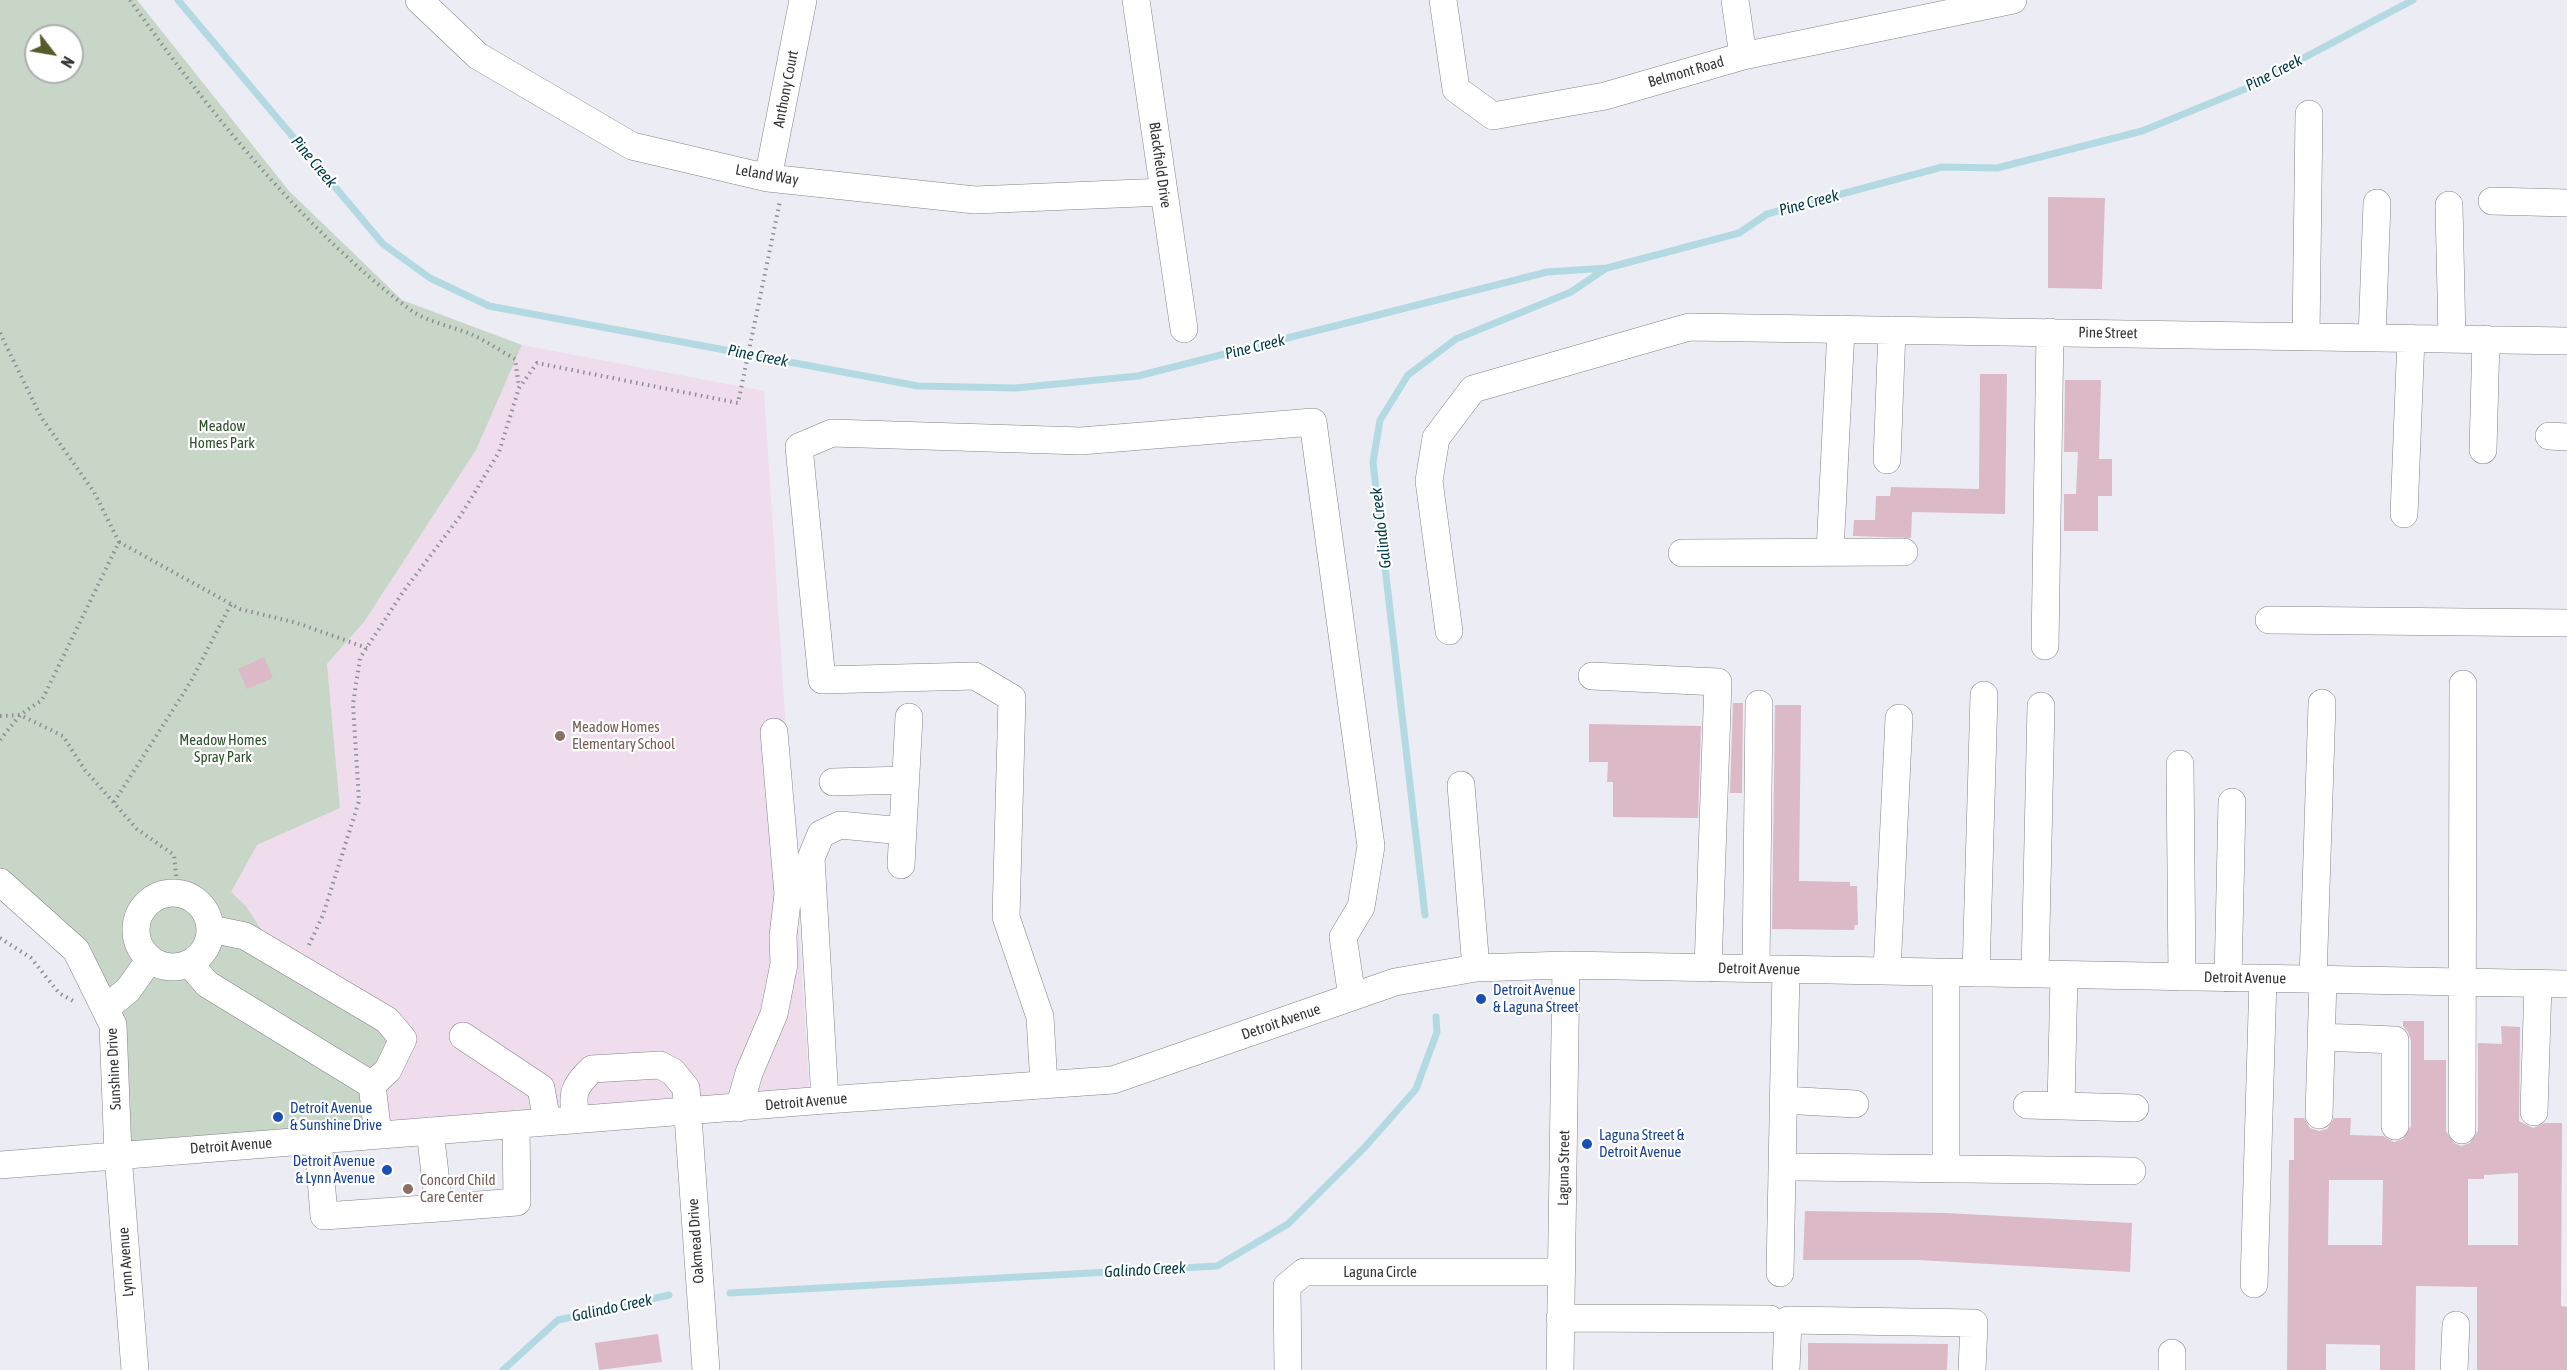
<!DOCTYPE html>
<html>
<head>
<meta charset="utf-8">
<style>
  body { margin:0 }
  #map { position:relative; width:2567px; height:1370px; overflow:hidden; background:#ececf4; font-family:"Asap Condensed",sans-serif }
  canvas { display:block }
  .north { position:absolute; left:24px; top:24px; width:60px; height:60px; box-sizing:border-box; background:#fff; border:2px solid #afafb1; border-radius:50%; rotate:121deg; font-size:16px; font-weight:700; line-height:24px; text-align:center; color:#37373b }
  .north::after { content:''; display:block; margin:auto; width:21px; height:27px; background:#585b29; clip-path:polygon(50% 0,100% 100%,50% 72%,0 100%) }
</style>
</head>
<body>
<div id="map">
<canvas width="2567" height="1370"></canvas>
<div class="north">N</div>
</div>
<script>
const ctx = document.querySelector('canvas').getContext('2d');
ctx.lineJoin = 'round';
function fill(path, color) { ctx.fillStyle = color; ctx.fill(path, 'evenodd'); }
function strokePath(path, color, width, dash) { ctx.strokeStyle = color; ctx.lineWidth = width; ctx.lineCap = dash ? 'butt' : 'round'; ctx.setLineDash(dash || []); ctx.stroke(path); }
function label(font, color, halo, rows, align = 'center') {
  ctx.font = font + ' "Asap Condensed",sans-serif'; ctx.lineWidth = 4.5; ctx.setLineDash([]); ctx.textBaseline = 'middle'; ctx.strokeStyle = halo; ctx.fillStyle = color; for (const [text, x, y, turn = 0] of rows) {
    ctx.save(); ctx.translate(x, y); ctx.rotate((+turn || 0) * Math.PI / 180); ctx.textAlign = isNaN(turn) ? turn : align; if (halo) ctx.strokeText(text, 0, 0); ctx.fillText(text, 0, 0); ctx.restore();
  }
}
fill(new Path2D(`
  M522,345l242,46 46,710 -432,34 -98,-178 -50,-65 27,-47 83,-37 -13,-144 37,-42 112,-172z`), '#efddee');
fill(new Path2D(`
  M0,0h137l152,191 113,109 120,45 -46,105 -112,172 -37,42 13,144 -83,37 -26,47 14,13 35,52 107,63 1,50 -10,65 -260,20 -5,-130 -37,-75 -76,-68zM36,36h36v36h-36z`), '#c7d6c6');
strokePath(new Path2D(`
  M178,0l205,244 47,34 59,28 429,80 98,2 122,-12 409,-104 60,-4 132,-35 28,-19 175,-47 55,1 145,-37 103,-42 168,-89
  M1425,915l-52,-453 7,-42 28,-45 48,-36 115,-47 34,-23
  M730,1293l487,-27 71,-42 77,-77 51,-58 21,-57 -1,-15
  M503,1370l55,-50 111,-25`), '#b3d9e3', 7);
fill(new Path2D(`
  M2048,197l57,1 -3,91 -54,-1z
  M1980,374h27l-2,140 -93,-2 -1,26 -58,-2 1,-16h21l1,-24h14l1,-9 88,2z
  M2065,380h36l-2,79h13v37h-14v35h-34v-37h12l2,-42h-14z
  M264,657l9,21 -26,11 -9,-20z
  M1733,703h10l-1,90h-12z
  M1775,705h26l-2,176 51,1v4h7l1,39h-3l-1,5 -82,-1z
  M1589,724l112,2 -3,92 -85,-1v-35h-6l1,-20h-19z
  M2403,1021h21v39h22v71l8,12 7,3 9,-3 8,-12v-88l24,1 -1,-18 19,1 -1,94 14,7 12,-5h17l-1,183 6,1v63h-90v-83l-61,-1 -1,84h-35v-25l-54,-1v26h-39l2,-210h5v-42h10l6,10 9,3 8,-2 7,-11h17l-1,17 33,1 11,6 9,-3 8,-13v-86l-3,-8 -5,-6zM2518,1173v72h-50v-66h16v-4zM2329,1180h54l-1,65h-54z
  M1805,1211l141,2 186,10 -2,49 -212,-12h-115z
  M658,1334l4,28 -63,8 -4,-27z
  M1808,1343l140,1 -1,26h-139z`), '#dbb9c7');
const minor = new Path2D(`
  M419,0l59,56 154,90 136,32 207,22 189,-8
  M1136,0l48,329
  M1443,0l13,89 37,27 112,-20 138,-40 270,-56
  M1735,0l8,56
  M768,178l35,-178
  M2492,201l75,2
  M2449,205l3,134
  M2306,336l3,-222
  M2372,338l5,-135
  M2549,436l18,1
  M2483,450l3,-111
  M1887,460l5,-130
  M2404,514l7,-176
  M1830,552l11,-223
  M1682,553l222,-1
  M2269,620l298,3
  M1449,631l-20,-150 7,-43 37,-49 216,-62 878,14
  M2045,646l5,-314
  M1592,676l126,6 -10,286
  M2180,764l2,213
  M833,782l73,-2
  M1461,785l15,183
  M901,865l8,-148
  M0,882l76,68 37,75 5,130 17,215
  M136 930a37 37 0 1 1 74 0a37 37 0 1 1-74 0Z
  M211,929l34,7 142,84 16,19 -15,31 -16,15
  M190,964l17,20 165,101
  M1756,969l3,-265
  M1887,971l12,-253
  M1976,973l8,-278
  M2035,974l6,-268
  M2228,978l4,-176
  M2313,980l9,-277
  M105,1009l23,-19 22,-31
  M463,1036l78,52 6,34
  M2321,1037l74,3v86
  M372,1085l6,50
  M1044,1085l-4,-68 -34,-100 6,-219 -37,-22 -153,4 -23,-233 33,-14 249,8 232,-19 58,424 -10,61 -18,30 9,60
  M825,1100l-14,-242 10,-24 19,-9 63,6
  M1783,1100l72,4
  M2027,1105l108,3
  M2061,1106l3,-131
  M739,1108l10,-35 25,-59 10,-50 -1,-28 5,-42 -14,-162
  M2534,1112l4,-128
  M2319,1115l4,-136
  M576,1120c-4,-27 -4,-31 16,-51l68,-4 13,7 13,16 20,282
  M2462,1130l1,-446
  M318,1140l6,76 115,-8 -9,-77
  M0,1165l825,-65 288,-20 282,-98 81,-14 90,-3 1001,19
  M1798,1167l334,4
  M1946,1169v-197
  M439,1208l78,-6 -1,-78
  M1780,1273l6,-304
  M2254,1284l9,-306
  M1560,1318l210,1
  M1288,1370l-1,-84 17,-14h258
  M1560,1370l6,-405
  M1786,1370l2,-50 186,3 -2,47
  M2172,1370v-17
  M2454,1370l2,-45`);
strokePath(minor, '#83838a', 28);
strokePath(new Path2D(`
  M130,0c77,109 174,231 282,311 16,11 41,16 59,23 15,7 30,17 44,25l4,28
  M0,333l41,84 53,75 25,50 -77,158 -22,15 -20,25
  M119,542l121,67 57,14 70,25
  M0,716l20,-1 43,21 22,34 52,59 37,26 4,38
  M114,802l76,-119 41,-79
  M0,938l31,20 28,35 14,8
  M309,945l14,-30 36,-114 -6,-97 7,-46 43,-66 58,-77 38,-63 20,-64 18,-25 201,40 42,-202`), '#8d8d93', 4, [1.5, 4.5]);
strokePath(minor, '#fff', 27);
for (const [x, y, r, color] of [
  [560,736,6,"#8d6e63"],
  [1481,999,6,"#1a4fb4"],
  [278,1117,6,"#1a4fb4"],
  [1587,1144,6,"#1a4fb4"],
  [387,1170,6,"#1a4fb4"],
  [408,1189,6,"#8d6e63"]
]) { const dot = new Path2D(); dot.arc(x, y, r, 0, 2 * Math.PI); ctx.fillStyle = color; ctx.fill(dot); strokePath(dot, '#fff', 2); }
label('15px', '#37373b', '#fff', [
  ["Belmont Road",1686,72,-16],
  ["Anthony Court",786,89,-79],
  ["Blackfield Drive",1160,165,82],
  ["Leland Way",767,175,10],
  ["Pine Street",2108,333,1],
  ["Detroit Avenue",1759,969,1],
  ["Detroit Avenue",2245,978,1],
  ["Detroit Avenue",1281,1022,-19],
  ["Sunshine Drive",114,1069,-93],
  ["Detroit Avenue",806,1102,-5],
  ["Detroit Avenue",231,1146,-4],
  ["Laguna Street",1564,1168,-89],
  ["Oakmead Drive",696,1241,-94],
  ["Lynn Avenue",126,1262,-94],
  ["Laguna Circle",1380,1272]
]);
label('15px', '#2f512c', '#fff', [
  ["Meadow",222,426],
  ["Homes Park",222,443],
  ["Meadow Homes",223,740],
  ["Spray Park",223,757]
]);
label('15px', '#785e54', '#fff', [
  ["Meadow Homes",572,727],
  ["Elementary School",572,744],
  ["Concord Child",420,1180],
  ["Care Center",420,1197]
], 'left');
label('15px', '#164399', '#fff', [
  ["Detroit Avenue",1493,990],
  ["& Laguna Street",1493,1007],
  ["Detroit Avenue",290,1108],
  ["& Sunshine Drive",290,1125],
  ["Laguna Street &",1599,1135],
  ["Detroit Avenue",1599,1152],
  ["Detroit Avenue",375,1161,"right"],
  ["& Lynn Avenue",375,1178,"right"]
], 'left');
label('italic 16px', '#003b48', '#fff', [
  ["Pine Creek",2274,73,-27],
  ["Pine Creek",314,162,50],
  ["Pine Creek",1809,203,-15],
  ["Pine Creek",1255,347,-14],
  ["Pine Creek",758,356,11],
  ["Galindo Creek",1381,528,-97],
  ["Galindo Creek",1145,1270,-3],
  ["Galindo Creek",612,1308,-12]
]);
</script>
</body>
</html>
